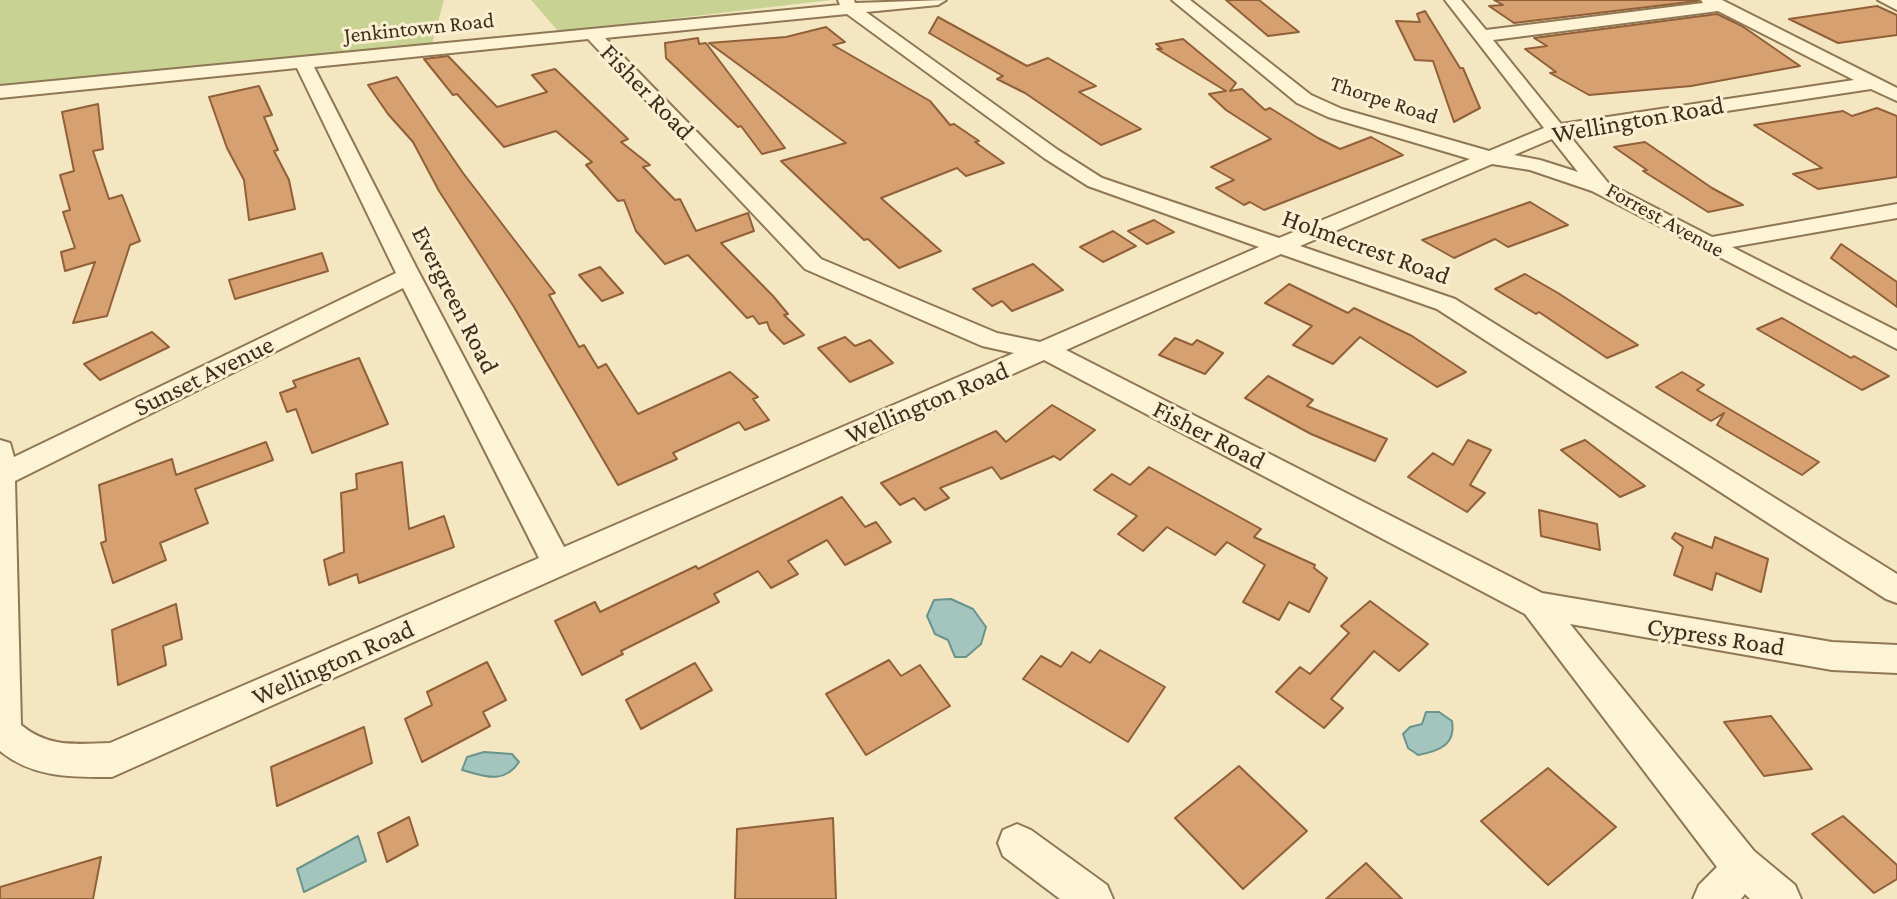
<!DOCTYPE html>
<html>
<head>
<meta charset="utf-8">
<style>
  body { margin:0 }
  canvas { display:block; background:#f3e6c0 }
</style>
</head>
<body>
<canvas width="1897" height="899"></canvas>
<script>
const ctx = document.querySelector('canvas').getContext('2d');
ctx.lineJoin = 'round';
function fill(path, color) { ctx.fillStyle = color; ctx.fill(path, 'evenodd'); }
function strokePath(path, color, width, dash) { ctx.strokeStyle = color; ctx.lineWidth = width; ctx.lineCap = dash ? 'butt' : 'round'; ctx.setLineDash(dash || []); ctx.stroke(path); }
function label(font, color, halo, rows, align = 'center') {
  ctx.font = font + ' "Crimson Pro",serif'; ctx.lineWidth = 6; ctx.setLineDash([]); ctx.textBaseline = 'middle'; ctx.strokeStyle = halo; ctx.fillStyle = color; for (const [text, x, y, turn = 0] of rows) {
    ctx.save(); ctx.translate(x, y); ctx.rotate((+turn || 0) * Math.PI / 180); ctx.textAlign = isNaN(turn) ? turn : align; if (halo) ctx.strokeText(text, 0, 0); ctx.fillText(text, 0, 0); ctx.restore();
  }
}
fill(new Path2D(`
  M0,0h444l-12,44 -432,41z
  M531,0h300l-272,32z`), '#c8d393');
const water = new Path2D(`
  M951,599l22,10 13,18 -5,17 -15,13h-11l-7,-17 -13,-6 -8,-18 7,-16z
  M1426,712h13l13,9c4,24 -13,30 -34,34l-10,-7 -5,-14 7,-7 12,-3z
  M484,752l28,2 7,8c-15,23 -35,14 -57,8l5,-13z
  M358,836l8,25 -62,31 -7,-23z`);
fill(water, '#a4c5bd');
strokePath(water, '#69948c', 2);
const building = new Path2D(`
  M1226,0h33l40,32 -31,4z
  M1494,0h204v1l-184,22 -25,-17 14,-1z
  M1877,6l20,9v20l-59,8 -49,-24z
  M1425,11l35,57h3l17,40 -26,14 -21,-61 -18,-1 -19,-39 24,1 -3,-8z
  M1717,14l25,12 58,40 -109,20 -102,9 -39,-22 6,-1 -31,-23 22,-3 -13,-8z
  M938,17l89,49 21,-8 48,28 -17,6 62,37 -40,16 -76,-52 -28,-14 6,-3 -74,-43z
  M826,27l19,15 -12,3 97,56 20,24 4,-1 25,17 -4,1 29,21 -38,13 -9,-8 -76,30 60,53 -42,17 -31,-29 -4,1 -83,-79 65,-18 -137,-100 77,-6z
  M698,38l1,6 7,-1 79,105 -23,6 -21,-28 -3,1 -72,-69 -1,-15z
  M1183,39l53,44 -6,8 12,-2 23,21 5,-2 48,30 22,11 31,-12 32,18 -139,55 -14,-8 -6,3 -28,-17 18,-8 -23,-13 60,-28 -45,-29 -17,-16 17,-3 -69,-42h5l-6,-5z
  M448,56l49,51 50,-15 -15,-17 23,-6 73,70 -7,3 29,23 -7,2 32,33 5,-1 16,32 52,-18 6,18 -33,12 52,53 15,18 -4,1 20,20 -20,9 -14,-14 -3,-8 -8,2 -6,-8 -6,2 -59,-63 -23,9 -29,-33 -12,-31 -6,1 -32,-36 6,-3 -36,-31 -52,16 -47,-53 -4,1 -29,-36z
  M397,77l66,96 92,120 -6,2 30,52 5,-2 14,23 8,-4 32,50 92,-42 28,25 -5,2 16,21 -24,10 -6,-8 -66,31 4,6 -59,26 -104,-178 -75,-116 -26,-49 -25,-28 -20,-29z
  M259,86l13,29 -8,2 14,33 -4,1 15,29 6,29 -46,11 -5,-40 -17,-32 -18,-51z
  M98,104l5,45 -10,2 16,48 13,-4 18,46 -10,4 -23,71 -34,7 22,-61 -30,9 -4,-19 14,-4 -12,-36 7,-2 -10,-35 14,-4 -12,-59z
  M1877,108l20,8v61l-79,12 -25,-15 29,-6 -68,-43 89,-14 9,5z
  M1645,142l67,46 31,17 -35,7 -65,-41 4,-1 -33,-23z
  M1530,202l38,23 -60,22 -13,-8 -41,19 -32,-18z
  M1154,220l20,12 -27,12 -19,-13z
  M1113,231l23,15 -33,16 -23,-15z
  M1841,244l56,38v25l-66,-49z
  M322,253l6,18 -93,28 -6,-19z
  M1033,264l30,26 -51,21 -10,-10 -10,5 -19,-17z
  M600,267l23,26 -21,8 -23,-26z
  M1525,274l33,19 80,52 -31,13 -68,-46 -3,2 -41,-25z
  M1289,284l59,29 6,-5 58,28 54,36 -29,15 -77,-50 -27,27 -40,-19 19,-19 -47,-23z
  M1782,318l69,40 3,-2 35,20 -27,14 -105,-61z
  M152,332l17,15 -69,33 -16,-16z
  M845,337l10,9 15,-6 23,23 -43,19 -32,-34z
  M1175,338l17,7 5,-5 26,13 -18,21 -46,-19z
  M359,358l29,66 -76,29 -16,-44 -9,3 -7,-19 16,-6 -3,-6z
  M1682,372l22,13 -7,5 122,72 -17,13 -85,-50 7,-12 -13,8 -55,-34z
  M1268,376l45,24 -6,6 80,33 -12,22 -64,-27 -66,-36z
  M1052,405l43,25 -35,30 -6,-4 -53,23 -9,-12 -52,21 9,10 -24,12 -11,-12 -14,7 -19,-22 115,-52 10,11z
  M1468,440l23,10 -21,35 15,8 -18,19 -59,-35 25,-24 20,12z
  M1585,440l60,46 -25,11 -59,-47z
  M266,442l7,18 -78,29 13,34 -48,20 6,17 -53,23 -12,-40 5,-2 -7,-56 73,-26 4,16z
  M402,462l7,67 35,-13 10,31 -95,36 -2,-9 -28,11 -5,-25 20,-8 -3,-59 16,-4 -1,-15z
  M1149,467l112,62 -7,8 61,28 -1,3 13,10 -18,34 -20,-10 -10,18 -36,-18 22,-37 -38,-23 -12,13 -48,-28 -24,24 -25,-17 19,-18 -43,-26 18,-16 18,11z
  M842,497l23,30 11,-5 15,20 -46,23 -18,-25 -39,21 10,13 -27,14 -13,-17 -44,23 5,8 -98,49 2,3 -41,21 -27,-54 40,-19 5,10 96,-46 2,3z
  M1539,510l58,14 3,26 -59,-14z
  M1675,533l37,15 3,-11 53,22 -7,33 -45,-19 -4,17 -38,-15 9,-28 -11,-9z
  M1370,601l58,43 -29,27 -25,-20 -43,48 12,9 -19,20 -48,-36 24,-25 10,7 39,-41 -8,-7z
  M176,604l6,35 -19,7 3,19 -48,20 -6,-55z
  M1100,650l65,37 -37,55 -105,-63 18,-23 20,11 11,-15 18,11z
  M889,660l12,16 19,-11 30,41 -84,49 -40,-61z
  M487,662l19,38 -23,12 7,14 -68,36 -17,-43 27,-14 -5,-13z
  M695,663l17,27 -71,39 -15,-29z
  M1771,716l41,53 -48,7 -40,-54z
  M364,727l8,36 -95,43 -6,-39z
  M1239,766l68,65 -64,58 -68,-71z
  M1548,768l68,59 -68,58 -67,-64z
  M1843,816l54,49v14l-23,14 -62,-59z
  M409,817l9,28 -31,17 -9,-29z
  M833,818l3,81h-101l2,-70z
  M101,857l-8,42h-93v-12z
  M1366,863l36,36h-76z`);
fill(building, '#d6a071');
strokePath(building, '#916038', 2);
const minor = new Path2D(`
  M838,0h16l1,3 91,-3 -8,5 -72,7 192,138 44,28 177,60 191,-79 -142,-42 -31,-14 -125,-103h18l121,95 31,14 147,42 55,-23 -99,-128h16l25,30 217,-27 -2,-3h21l175,88v13l-26,-12 -302,46 40,49 103,53 185,-33v14l-165,29 165,84v18l-305,-158 -62,-21 -38,-6 -192,82 155,53 442,275v29l-11,-4 -449,-290 -156,-55 -215,96 476,243 290,49 65,3v28l-65,-3 -262,-46 184,227 41,34 6,14h-51l-5,-5 -4,5h-48l6,-14 18,-18 -192,-253 -481,-254 -932,417c-41,0 -79,1 -112,-26v-311l10,3 4,14 382,-184 -99,-205 -297,30v-12l840,-81zM1718,11l136,69 -293,44 -68,-84zM847,14l197,144 44,28 171,61 -219,95 -43,-9 -176,-74 -216,-221zM588,39l217,230 177,77 32,7 -450,194 -148,-280 -102,-200zM1552,139l26,33 -38,-12 -26,-5zM403,288l136,270 -429,185c-36,1 -60,5 -89,-18l-6,-244z
  M1878,0h19v10z
  M1017,824l14,6 76,55 6,14h-53l-57,-43 -5,-13 5,-13z`);
strokePath(minor, '#8f7755', 4);
fill(minor, '#fdf3d5');
label('22px', '#3d2d1c', '#faf0d1', [
  ["Jenkintown Road",419,28,-6],
  ["Thorpe Road",1384,100,18],
  ["Forrest Avenue",1665,220,29]
]);
label('26px', '#3d2d1c', '#faf0d1', [
  ["Fisher Road",647,92,46],
  ["Wellington Road",1638,120,-10],
  ["Holmecrest Road",1366,247,20],
  ["Evergreen Road",455,300,63],
  ["Sunset Avenue",204,376,-26],
  ["Wellington Road",927,403,-23],
  ["Fisher Road",1209,435,27],
  ["Cypress Road",1716,637,9],
  ["Wellington Road",333,663,-24]
]);
</script>
</body>
</html>
